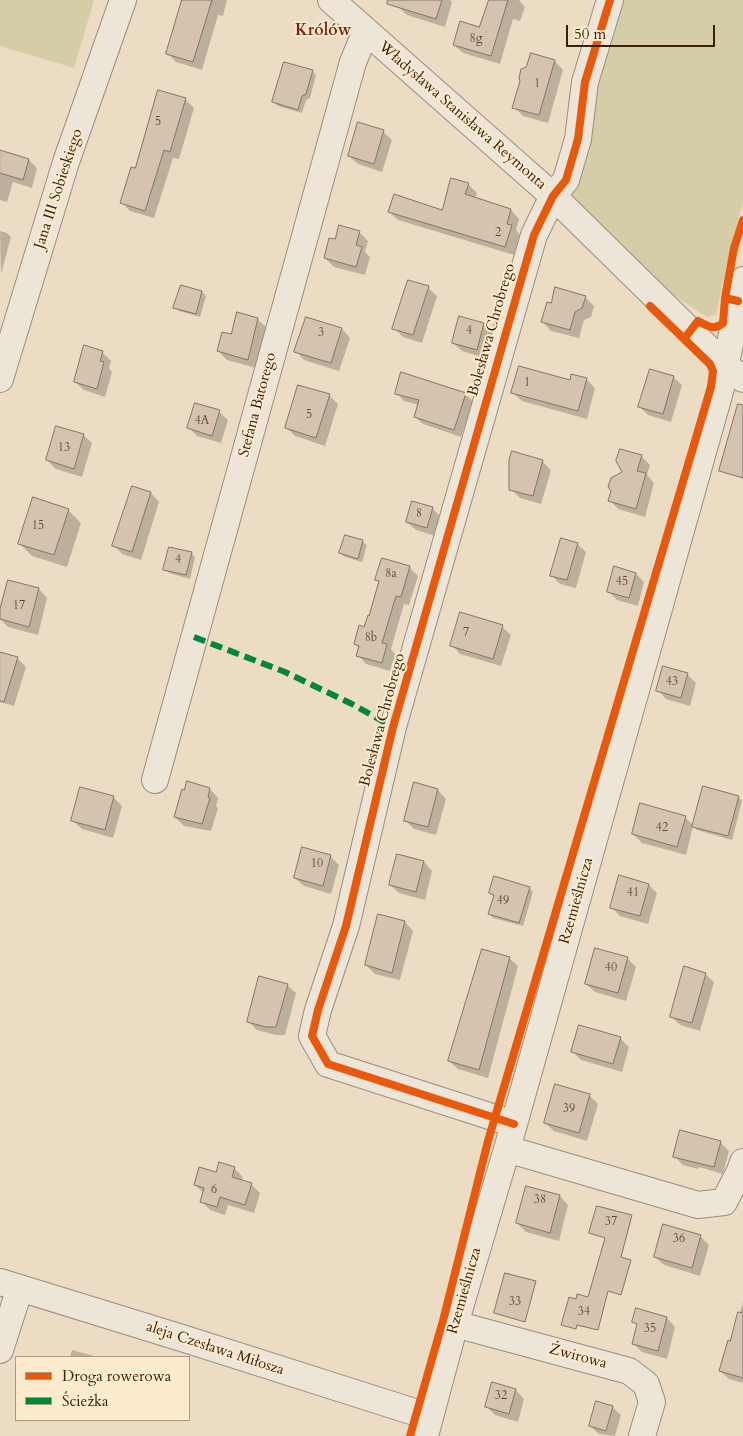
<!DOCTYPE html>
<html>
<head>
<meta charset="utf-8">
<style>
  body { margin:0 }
  #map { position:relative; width:743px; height:1436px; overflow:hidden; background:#ecdcc4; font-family:Cardo,serif }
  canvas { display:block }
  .legend { position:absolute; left:15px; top:1356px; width:175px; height:65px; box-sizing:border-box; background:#feeacd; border:1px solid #af997f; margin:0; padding:6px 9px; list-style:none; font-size:15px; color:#38200a }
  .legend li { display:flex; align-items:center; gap:10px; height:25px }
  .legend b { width:25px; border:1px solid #af997f }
  .scale { position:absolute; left:566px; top:25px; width:149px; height:22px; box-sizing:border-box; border:2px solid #38200a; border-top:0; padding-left:6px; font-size:15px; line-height:18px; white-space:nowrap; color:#38200a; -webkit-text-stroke:4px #feeacd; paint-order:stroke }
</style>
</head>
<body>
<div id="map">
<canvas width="743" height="1436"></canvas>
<ul class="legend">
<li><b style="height:6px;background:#e8590c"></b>Droga rowerowa</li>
<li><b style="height:6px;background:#00873e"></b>Ścieżka</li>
</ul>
<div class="scale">50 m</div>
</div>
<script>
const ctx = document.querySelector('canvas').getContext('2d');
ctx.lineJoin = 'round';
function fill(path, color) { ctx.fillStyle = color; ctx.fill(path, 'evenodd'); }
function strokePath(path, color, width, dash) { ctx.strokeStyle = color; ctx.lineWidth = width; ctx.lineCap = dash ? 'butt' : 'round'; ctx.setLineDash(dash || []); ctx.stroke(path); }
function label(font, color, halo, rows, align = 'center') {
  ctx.font = font + ' Cardo,serif'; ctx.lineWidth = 4; ctx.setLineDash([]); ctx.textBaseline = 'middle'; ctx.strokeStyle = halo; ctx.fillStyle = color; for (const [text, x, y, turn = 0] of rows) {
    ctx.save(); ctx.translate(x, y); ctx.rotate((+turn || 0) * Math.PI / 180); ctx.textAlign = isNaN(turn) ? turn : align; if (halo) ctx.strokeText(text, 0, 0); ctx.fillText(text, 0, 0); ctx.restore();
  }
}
fill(new Path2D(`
  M0,0h94l-20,68 -74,-22z
  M617,0h126v202l-11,39 -16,74 -9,2 -31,-20 -64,-57 -40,-39v-14l25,-118z`), '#d4cda5');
fill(new Path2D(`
  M186,0h41l-4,16 -5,-1 -16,55 -26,-8 -9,-9z
  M400,0h50l2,2 -7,25 -38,-12 -9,-8z
  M490,0h29l6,7 -5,14 -7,-2 -13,45 -37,-11 -9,-8 26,-16z
  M555,61l8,9 -15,53 -25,-7 -9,-9 13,-39z
  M312,71l4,4 -6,23 -4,2 -4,13 -24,-7 -4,-4z
  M185,99l9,9 -15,51 -6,-1 -19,60 -24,-7 -8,-8 14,-34z
  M383,132l9,8 -10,32 -24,-8 -9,-8z
  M0,151l29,9 8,8 -5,20 -19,-6 -6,20 -7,-2z
  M468,184l9,9 -2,6 36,11 8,9 -3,11 4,5 -6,20 -116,-35 -9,-8h54z
  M0,231l7,2 4,4 -10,37z
  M359,232l9,9 -3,11 5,5 -5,18 -31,-8 -9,-9 11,-17z
  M182,286l20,6 4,4 -6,21 -21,-6 -4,-4z
  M428,288l9,8 -15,47 -19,-6 -9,-9z
  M585,297l9,9 -3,11 -7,3 -5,18 -28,-7 -8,-9 9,-17z
  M257,319l9,8 -10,41 -29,-8 -9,-9 13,-15z
  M484,324l8,9 -7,25 -23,-7 -9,-8z
  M342,329l8,9 -11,33 -35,-11 -8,-9z
  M102,352l9,9 -2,7 3,4 -7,25 -21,-7 -9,-8z
  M673,377l9,8 -11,37 -23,-7 -8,-8z
  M586,379l9,9 -8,31 -65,-18 -9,-8z
  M299,386l31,10 8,8 -13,42 -30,-10 -9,-9z
  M396,393l69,1 8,7 -12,36 -38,-13 -8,-7 4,-12 -15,-4z
  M219,412l9,8 -7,23 -24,-7 -8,-8z
  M83,435l9,8 -10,34 -26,-8 -9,-9z
  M641,456l9,9 -3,10 7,8 -9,34 -27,-8 -8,-9 2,-10 12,-17z
  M542,461l9,9 -10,34 -21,-6 -9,-9z
  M151,493l8,9 -18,58 -19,-6 -8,-9z
  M432,508l9,9 -6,19 -19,-6 -9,-8z
  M68,510l13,13 -14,44 -35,-11 -13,-13z
  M362,541l5,4 -5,17 -17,-5 -4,-4z
  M577,544l9,8 -10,36 -16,-4 -9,-9z
  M191,553l4,4 -5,22 -21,-6 -4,-4z
  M409,567l9,9 -9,29 -5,-1 -13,45 4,5 -5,17 -24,-7 -8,-9 1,-7 -4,-4 15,-27 10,-34 -3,-3z
  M615,568l21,6 8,8 -6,24 -21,-6 -9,-9z
  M39,589l8,9 -9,37 -30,-8 -8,-8v-5z
  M502,627l9,8 -10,31 -41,-12 -8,-9z
  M0,653l17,5 9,9 -12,39 -14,-4z
  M687,674l9,9 -6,23 -24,-7 -8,-9z
  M210,789l8,9 -2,8 2,2 -7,23 -27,-5 -9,-9z
  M438,790l8,9 -10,36 -22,-6 -9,-9z
  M113,797l9,9 -9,32 -31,-9 -9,-8z
  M738,797l4,4 -10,39 -35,-10 -4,-4 -7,29 -44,-12 -9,-9 52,-17 9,9z
  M330,856l9,9 -8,29 -27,-8 -9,-8z
  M424,862l8,9 -7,29 -26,-7 -9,-8z
  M649,885l8,8 -9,31 -28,-8 -9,-9z
  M529,888l4,4 -10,34 -30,-8 -4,-4 6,-16 -5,-5z
  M405,922l8,9 -13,49 -25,-6 -9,-9z
  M509,958l9,8 -30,112 -30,-9 -9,-8z
  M627,958l9,9 -10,34 -31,-9 -9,-8z
  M705,974l9,8 -14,49 -20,-6 -9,-9z
  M287,985l9,8 -11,42h-9l-19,-5 -9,-9z
  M620,1038l9,9 -7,25 -41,-12 -9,-9z
  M589,1095l9,9 -11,37 -33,-10 -9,-8z
  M720,1142l9,9 -6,23 -24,-7 -1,2 -15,-4 -9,-9z
  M234,1168l9,9 -2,4 10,3 9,9 -6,20 -26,-8 -3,10 -15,-5 -8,-8 2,-9 -9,-8z
  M527,1187l33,9 8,9 -9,36 -33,-9 -9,-9z
  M700,1236l9,9 -9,31 -36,-11 -9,-8z
  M743,1302v81l-14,-4 -9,-8 11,-28z
  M667,1318l8,9 -8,32 -25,-7 -9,-9 5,-17 -5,-4z
  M72,1350l26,7h-28z
  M516,1390l8,9 -6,23 -23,-7 -9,-9z
  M612,1407l9,8 -6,21 -16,-2 -9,-8z`), '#0003');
const building = new Path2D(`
  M182,0h30l-19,62 -27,-8z
  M388,0h54l-6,19 -49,-15z
  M489,0h19l-17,56 -38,-11 7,-24 19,6z
  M531,53l24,7 -16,55 -27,-7 8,-27 -1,-3 2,-9 5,-2z
  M284,62l29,8 -7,24 -4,2 -4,14 -26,-8z
  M158,90l28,8 -16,54 -6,-2 -19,61 -25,-8 11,-36 4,1z
  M358,122l26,8 -10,34 -26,-8z
  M0,150l29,9 -6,21 -23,-7z
  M451,178l18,5 -4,11 46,15 -4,15 5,1 -7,22 -117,-35 6,-18 48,16z
  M339,225l21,6 -4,14 6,2 -6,20 -32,-9 5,-20 6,1z
  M408,280l21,6 -16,49 -21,-6z
  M181,285l21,6 -6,23 -23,-6z
  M555,287l31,9 -4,12 -7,4 -5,18 -29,-8 6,-20 4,1z
  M237,312l21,6 -10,42 -31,-9 5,-19 9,2z
  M459,316l25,7 -7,27 -25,-7z
  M306,317l36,11 -11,35 -37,-11z
  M84,345l19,6 -3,10 4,1 -7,27 -23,-7z
  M519,366l51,14 1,-6 16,4 -9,33 -67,-18z
  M650,369l24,7 -11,38 -25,-7z
  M401,372l65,21 -12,37 -40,-13 5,-17 -24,-6z
  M298,385l32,9 -14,44 -31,-10z
  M195,403l25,7 -8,26 -25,-8z
  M738,404l5,1v73l-24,-7z
  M56,426l28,8 -10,35 -28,-9z
  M620,449l22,6 -5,16 9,2 -10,36 -28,-8 3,-10 -3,-4 3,-9 11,-6 -6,-11z
  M512,451l31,9 -10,36 -24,-6v-30z
  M132,486l19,6 -19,60 -20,-6z
  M33,497l36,12 -15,46 -36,-11z
  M412,501l21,6 -6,21 -21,-6z
  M345,535l18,5 -5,19 -19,-6z
  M561,538l17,5 -11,37 -17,-4z
  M169,547l23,5 -6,23 -23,-5z
  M382,558l28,8 -9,31 -5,-1 -14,47 5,1 -5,19 -26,-7 3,-10 -5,-2 5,-19 5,2 4,-12 1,1 10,-35 -4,-1z
  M614,566l22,7 -7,25 -22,-6z
  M8,580l31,8 -10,39 -29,-8v-10z
  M460,612l43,13 -10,34 -43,-13z
  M0,652l18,5 -14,45 -4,-1z
  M663,666l25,7 -7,25 -25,-7z
  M187,781l23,7 -2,9 2,1 -8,26 -28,-7 8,-28 2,1z
  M414,782l24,7 -10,38 -24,-6z
  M703,786l36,10 -11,40 -36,-9z
  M80,787l34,9 -9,34 -34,-9z
  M640,803l46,13 -9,31 -45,-13z
  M302,847l29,8 -8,31 -29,-8z
  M397,854l27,7 -8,31 -27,-7z
  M619,875l30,9 -9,32 -30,-8z
  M494,876l36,11 -11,36 -31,-9 6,-19 -5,-2z
  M378,914l27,7 -13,52 -27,-8z
  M595,948l33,9 -10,36 -33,-9z
  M482,949l28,8 -31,113 -31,-9z
  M684,966l22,7 -14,50 -22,-6z
  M259,976l29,8 -12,43h-10l-19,-5z
  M579,1025l42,12 -8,27 -42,-12z
  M555,1084l35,10 -11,39 -35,-10z
  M680,1130l41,11 -7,26 -41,-10z
  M219,1162l16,5 -3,10 20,6 -7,22 -25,-8 -3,10 -17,-5 4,-14 -10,-3 5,-18 17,5z
  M526,1186l34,9 -10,38 -34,-10z
  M597,1206l35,9 -11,42 10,3 -10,35 -13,-4 -10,39 -21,-5 -1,4 -15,-4 8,-28 7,2 1,-5 11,3 17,-59 -16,-5z
  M663,1224l38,11 -9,33 -38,-11z
  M505,1273l31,8 -11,41 -31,-9z
  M636,1308l31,9 -9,34 -26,-7 5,-20 -5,-2z
  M738,1312l5,1v65l-24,-7 9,-31 2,1z
  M492,1382l24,7 -7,25 -24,-7z
  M596,1401l17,5 -7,25 -17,-5z`);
fill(building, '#d5c2af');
strokePath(building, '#817566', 1);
const minor = new Path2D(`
  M331,0l222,196 172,169 18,14
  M0,379l66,-217 57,-162
  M155,780l198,-718 13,-31
  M514,1124l-186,-60 -16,-28 6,-26 28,-84 47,-199 141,-492 19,-39 13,-16 12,-41 7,-57 25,-82
  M507,1149l191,56 26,-3 16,-31 3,-9
  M0,1282l185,57 245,78
  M455,1324l174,47 17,13 6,18 -10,34
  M0,1350l20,-62
  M425,1436l30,-112 52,-175 214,-761 22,-108`);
strokePath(minor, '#9b8e7f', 28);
strokePath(minor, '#eee5d9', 26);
strokePath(new Path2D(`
  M194,637l91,35 67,32 41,23`), '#00873e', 6, [12, 6]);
strokePath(new Path2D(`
  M738,301l-13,-3 9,-50 9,-28
  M684,339l14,-18c9,5 16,10 25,2l2,-25
  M514,1124l-186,-60 -16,-28 6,-26 28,-84 47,-199 141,-492 19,-39 13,-16 12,-41 7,-57 25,-82
  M410,1436l34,-119 44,-176 223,-754 2,-16 -3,-7 -60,-58`), '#e8590c', 8);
label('12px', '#5f4833', null, [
  ["8g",476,39],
  ["1",537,84],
  ["5",158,122],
  ["2",498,233],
  ["4",469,331],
  ["3",321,333],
  ["1",527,383],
  ["5",309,415],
  ["4A",202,421],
  ["13",64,448],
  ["8",419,514],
  ["15",38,526],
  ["4",178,560],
  ["8a",391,574],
  ["45",622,582],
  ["17",19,606],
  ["7",466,633],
  ["8b",371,638],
  ["43",672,682],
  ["42",662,828],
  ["10",317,864],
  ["41",633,893],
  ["49",503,901],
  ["40",611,968],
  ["39",569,1109],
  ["6",214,1190],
  ["38",540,1200],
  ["37",611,1222],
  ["36",679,1239],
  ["33",515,1302],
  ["34",584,1312],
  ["35",650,1329],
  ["32",501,1396]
]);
label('15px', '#38200a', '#feeacd', [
  ["Władysława Stanisława Reymonta",462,116,41],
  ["Jana III Sobieskiego",59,189,-72],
  ["Bolesława Chrobrego",492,330,-74],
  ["Stefana Batorego",258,405,-75],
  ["Bolesława Chrobrego",383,720,-75],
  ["Rzemieślnicza",577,901,-74],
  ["Rzemieślnicza",465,1291,-74],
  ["aleja Czesława Miłosza",215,1349,18],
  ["Żwirowa",578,1357,15]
]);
label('bold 16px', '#7a1f14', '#feeacd', [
  ["Królów",323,31]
]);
</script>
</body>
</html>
